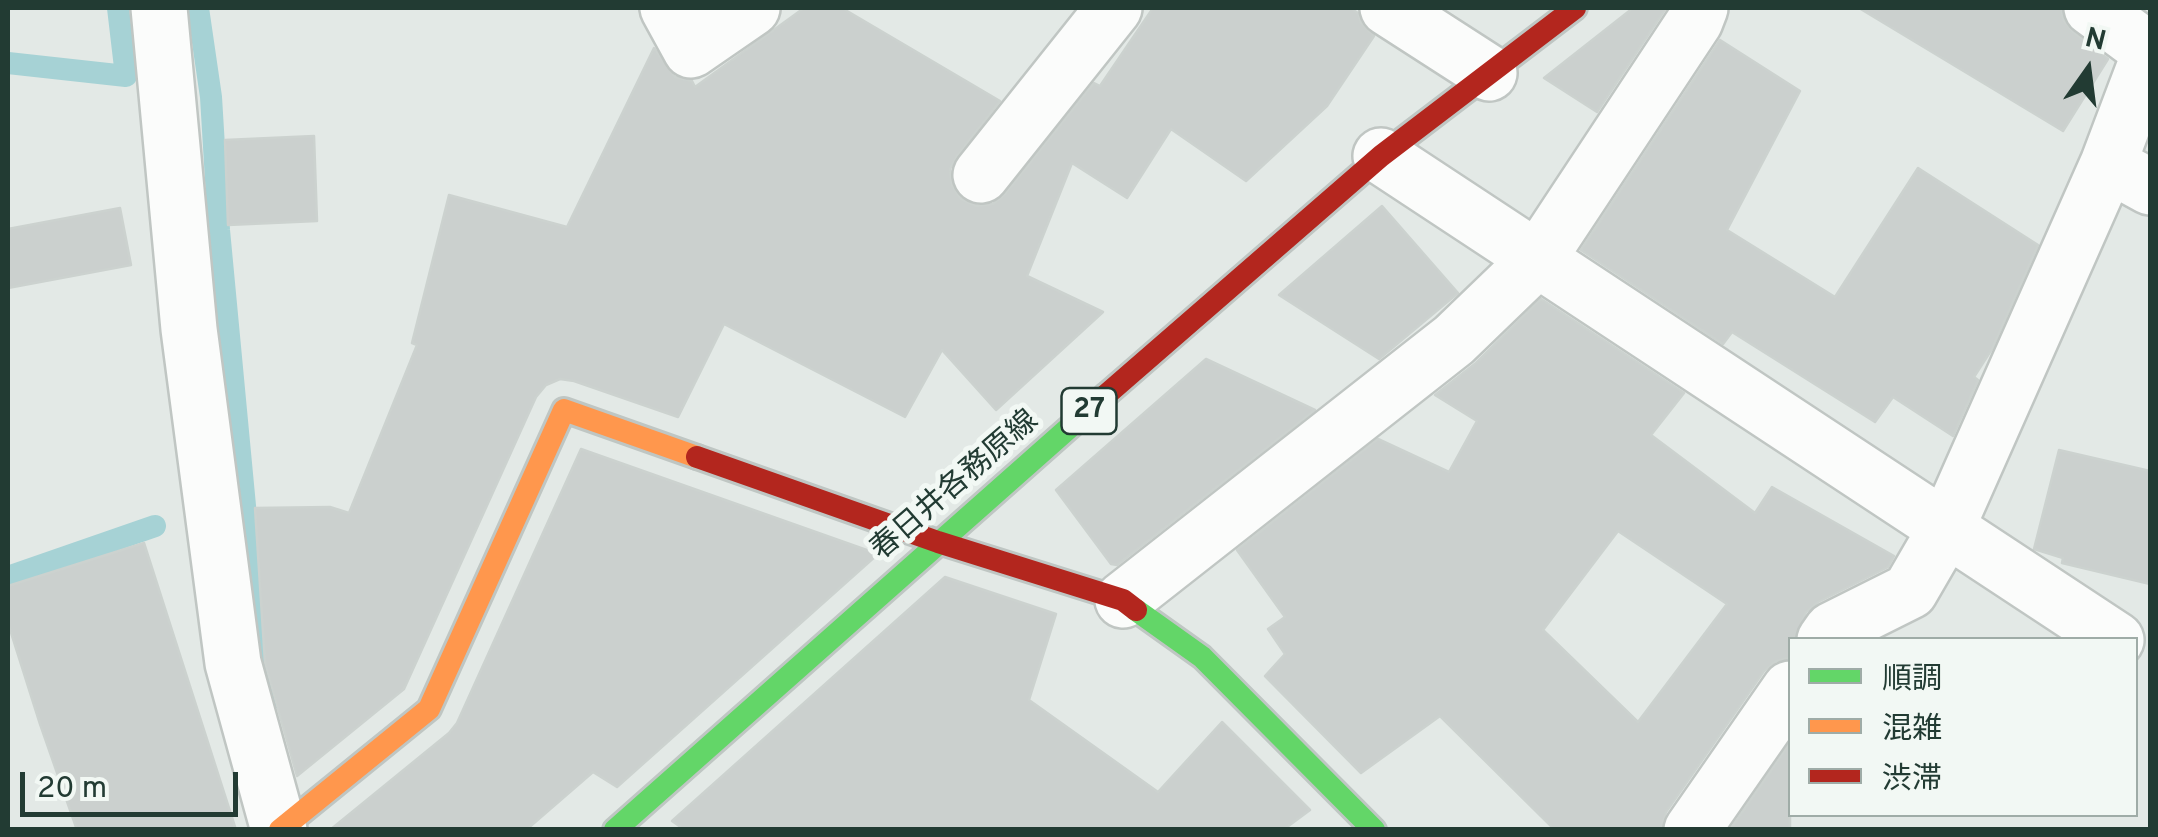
<!DOCTYPE html>
<html>
<head>
<meta charset="utf-8">
<style>
  body { margin:0 }
  #map { position:relative; width:2158px; height:837px; overflow:hidden; background:#e3e9e6; font-family:Overpass,"Noto Sans JP",sans-serif }
  canvas { display:block }
  .frame { position:absolute; inset:0; border:10px solid #223b33; pointer-events:none }
  .legend { position:absolute; left:1788px; top:637px; width:350px; height:180px; box-sizing:border-box; background:#f2f8f4; border:2px solid #9faca7; margin:0; padding:12px 18px; list-style:none; font-size:30px; color:#223b33 }
  .legend li { display:flex; align-items:center; gap:20px; height:50px }
  .legend b { width:50px; border:2px solid #9faca7 }
  .north { position:absolute; left:2038px; top:20px; width:100px; height:100px; -webkit-text-stroke:8px #f2f8f4; paint-order:stroke; rotate:14deg; font-size:28px; font-weight:700; line-height:40px; text-align:center; color:#223b33 }
  .north::after { content:''; display:block; margin:auto; width:35px; height:45px; background:#223b33; clip-path:polygon(50% 0,100% 100%,50% 72%,0 100%) }
  .scale { position:absolute; left:20px; top:772px; width:218px; height:45px; box-sizing:border-box; border:5px solid #223b33; border-top:0; padding-left:12px; font-size:30px; line-height:35px; white-space:nowrap; color:#223b33; -webkit-text-stroke:8px #f2f8f4; paint-order:stroke }
</style>
</head>
<body>
<div id="map">
<canvas width="2158" height="837"></canvas>
<div class="frame"></div>
<ul class="legend">
<li><b style="height:12px;background:#63d668"></b>順調</li>
<li><b style="height:12px;background:#ff974d"></b>混雑</li>
<li><b style="height:12px;background:#b3261e"></b>渋滞</li>
</ul>
<div class="north">N</div>
<div class="scale">20 m</div>
</div>
<script>
const ctx = document.querySelector('canvas').getContext('2d');
ctx.lineJoin = 'round';
function strokePath(path, color, width, dash) { ctx.strokeStyle = color; ctx.lineWidth = width; ctx.lineCap = dash ? 'butt' : 'round'; ctx.setLineDash(dash || []); ctx.stroke(path); }
function fill(path, color) { ctx.fillStyle = color; ctx.fill(path, 'evenodd'); }
function label(font, color, halo, rows, align = 'center') {
  ctx.font = font + ' Overpass,"Noto Sans JP",sans-serif'; ctx.lineWidth = 10; ctx.setLineDash([]); ctx.textBaseline = 'middle'; ctx.strokeStyle = halo; ctx.fillStyle = color; for (const [text, x, y, turn = 0] of rows) {
    ctx.save(); ctx.translate(x, y); ctx.rotate((+turn || 0) * Math.PI / 180); ctx.textAlign = isNaN(turn) ? turn : align; if (halo) ctx.strokeText(text, 0, 0); ctx.fillText(text, 0, 0); ctx.restore();
  }
}
strokePath(new Path2D(`
  M198,8l13,89 8,133 38,403 12,67
  M8,63l118,13 -8,-68
  M8,577l147,-51`), '#a6d2d5', 22);
const building = new Path2D(`
  M804,8h38l158,93 -43,55 -7,13 2,16 9,14 16,7 16,-2 12,-10 89,-111 6,3 53,-78h197l8,5 3,10 13,13 -47,70 -81,75 -75,-52 -44,69 -55,-35 -45,113 76,36 -107,98 -54,-60 -37,67 -181,-93 -46,93 -104,-36 -14,-2 -14,6 -10,12 -132,292 -107,87 -32,-113 -10,-155 75,-1 19,6 68,-168 -5,-2 37,-148 118,32 87,-179 21,29 17,4 3,6z
  M1633,8h33l-69,104 -53,-34z
  M1859,8h202l3,13 9,11 35,27 -45,72z
  M1720,40l80,51 -73,139 108,67 83,-129 120,77 -46,104 -18,28 4,3 -25,56 -60,-39 -18,25 -143,-90 -9,12 -142,-94z
  M314,136l3,85 -89,4 -3,-85z
  M1382,206l76,87 -79,66 -100,-64z
  M120,208l11,57 -123,23v-59z
  M1541,299l143,94 -33,42 104,78 17,-26 122,69 -6,11 -70,35 -12,10 -12,28h-4v18l-14,3 -12,10 -98,141 -5,18 -107,-1 -114,-113 -79,57 -96,-97 20,-22 -17,-25 17,-12 -48,-67 141,-111 71,33 28,-51 -42,-26 41,-32zM1618,531l109,73 -89,118 -95,-92z
  M1206,359l109,51 -198,155 -6,-1 -55,-74z
  M581,449l297,105 -261,233 -24,-15 -67,58h-196l119,-97 8,-10z
  M2059,450l91,21v113l-88,-21 1,-5 -29,-9z
  M144,543l92,287h-159l-37,-106 -32,-101v-37z
  M945,577l111,37 -27,86 129,92 64,-70 88,88 -27,20h-598l-13,-9z
  M1790,743v87h-60z`);
fill(building, '#cbd0ce');
strokePath(building, '#ccd2cf', 2.5);
const street = new Path2D(`
  M159,8l30,321 44,334 46,167
  M668,8l23,42 61,-42
  M1388,8l101,65
  M2092,8l58,43
  M1381,156l735,484
  M2108,164l42,23
  M981,175l133,-167
  M1123,600l331,-260 83,-80 158,-239 5,-13
  M1825,640l7,-10 78,-39 36,-62 162,-365 42,-111
  M1692,830l98,-141`);
const fast = new Path2D(`
  M1136,610l66,47 172,173
  M615,830l491,-435`);
const slow = new Path2D(`
  M280,830l149,-121 135,-299 133,47`);
const jam = new Path2D(`
  M1106,395l275,-239 194,-148
  M697,457l241,85 185,58 13,10`);
strokePath(street, '#c0c6c3', 60);
strokePath(fast, '#bfc6c3', 28);
strokePath(slow, '#bfc6c3', 28);
strokePath(jam, '#bfc6c3', 28);
strokePath(street, '#fbfcfb', 55);
strokePath(fast, '#63d668', 22);
strokePath(slow, '#ff974d', 22);
strokePath(jam, '#b3261e', 22);
for (const [x, y, w] of [
  [1089,411,55]
]) { const box = new Path2D(); box.roundRect(x - w / 2, y - 23, w, 46, 8); ctx.fillStyle = '#f2f8f4'; ctx.fill(box); strokePath(box, '#223b33', 2.5); }
label('bold 28px', '#223b33', null, [
  ["27",1089,411]
]);
label('30px', '#223b33', '#f2f8f4', [
  ["春日井各務原線",956,487,-41]
]);
</script>
</body>
</html>
